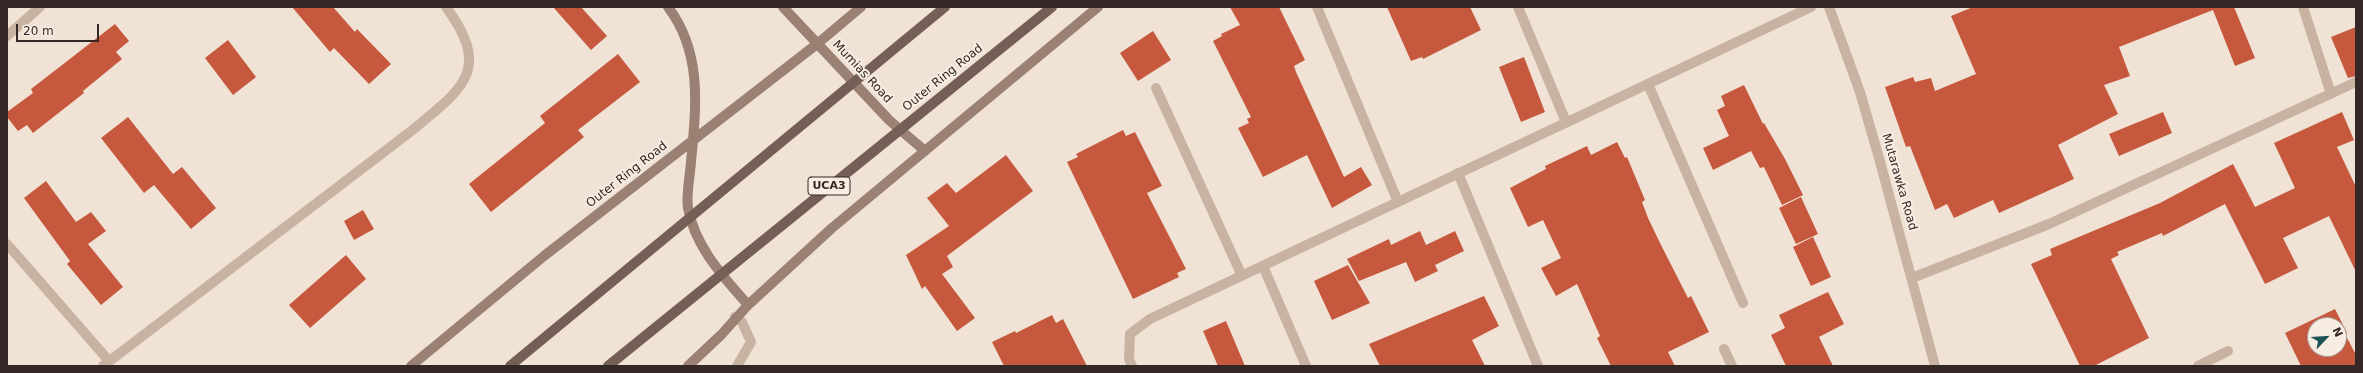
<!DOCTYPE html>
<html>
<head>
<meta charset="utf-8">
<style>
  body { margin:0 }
  #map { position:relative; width:2363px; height:373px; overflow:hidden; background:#f0e3d6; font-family:"DejaVu Sans",sans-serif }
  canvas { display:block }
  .frame { position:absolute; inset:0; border:8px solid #332825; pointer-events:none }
  .north { position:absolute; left:2307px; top:317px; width:40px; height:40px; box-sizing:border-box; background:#f8ede2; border:1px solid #a99e96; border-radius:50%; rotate:65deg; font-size:11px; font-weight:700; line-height:16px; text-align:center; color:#332825 }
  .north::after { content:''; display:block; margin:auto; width:14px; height:18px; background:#1b5354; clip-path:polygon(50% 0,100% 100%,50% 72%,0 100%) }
  .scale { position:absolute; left:16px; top:24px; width:83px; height:18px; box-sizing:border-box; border:2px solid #332825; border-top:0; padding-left:5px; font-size:12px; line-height:14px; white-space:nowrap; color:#332825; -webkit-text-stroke:3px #f8ede2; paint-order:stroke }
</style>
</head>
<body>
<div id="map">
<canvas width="2363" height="373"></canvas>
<div class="frame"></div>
<div class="north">N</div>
<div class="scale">20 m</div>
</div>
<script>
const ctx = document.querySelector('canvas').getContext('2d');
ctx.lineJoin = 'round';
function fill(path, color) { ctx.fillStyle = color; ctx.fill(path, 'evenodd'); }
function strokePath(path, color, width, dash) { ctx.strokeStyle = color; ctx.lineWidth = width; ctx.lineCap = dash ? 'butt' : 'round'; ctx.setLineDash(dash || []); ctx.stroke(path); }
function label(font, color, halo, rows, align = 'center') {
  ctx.font = font + ' "DejaVu Sans",sans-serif'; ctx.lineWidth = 4; ctx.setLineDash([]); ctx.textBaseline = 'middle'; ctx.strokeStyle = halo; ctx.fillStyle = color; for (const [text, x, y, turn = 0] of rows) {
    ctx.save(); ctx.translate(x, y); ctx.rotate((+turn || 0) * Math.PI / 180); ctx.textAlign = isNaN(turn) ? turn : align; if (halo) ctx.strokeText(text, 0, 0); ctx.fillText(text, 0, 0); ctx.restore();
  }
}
fill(new Path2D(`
  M292,7h41l22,25 2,-3 34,35 -22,20 -35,-36 -4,4z
  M553,7h28l26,29 -16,14z
  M1230,7h49l26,53 -11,6 2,6 48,105 17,-10 11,18 -40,23 -25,-53 -44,22 -25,-49 11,-5 -2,-4 4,-2 -38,-76 9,-5 -1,-2 19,-9z
  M1387,7h83l11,23 -58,29 -1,-2 -11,4z
  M1973,7h261l21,51 -20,8 -22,-56 -94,37 11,29 -26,9 14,29 -60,31 16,34 -75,34 -6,-13 -39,18 -7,-14 -12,6 -25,-64 -4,1 -21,-60 28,-10 2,5 16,-4 4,13 41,-17 -25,-58z
  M115,24l14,17 -13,11 6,7 -39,32 1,2 -51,40 -6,-8 -9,6 -11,-14v-5l26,-19 -2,-4z
  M2356,27v49l-8,2 -17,-41z
  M1153,31l18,29 -33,21 -18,-28z
  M228,40l28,37 -23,18 -28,-37z
  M618,54l22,28 -62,48 6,7 -93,75 -22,-28 76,-61 -5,-7z
  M1524,57l21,55 -24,10 -22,-55z
  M1744,85l19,39 1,-1 21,36 18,36 -21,10 -18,-38 -4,1 -9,-17 -38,19 -10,-22 26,-12 -12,-26 8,-4 -4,-10z
  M2163,112l9,21 -53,23 -10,-22z
  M2342,112l12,28 -17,7 19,40v85l-27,-56 -46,22 15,30 -33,16 -40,-80 -62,32 -1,-3 -45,19 2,3 -8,4 38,79 -55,28h-14l-49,-102 21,-9 -2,-6 110,-46 73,-39 22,43 40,-19 -21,-45z
  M128,117l45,57 9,-7 34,41 -25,21 -37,-44 -10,8 -43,-55z
  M1123,130l3,6 9,-4 27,54 -15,7 39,76 -9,4 2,4 -46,22 -66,-137 11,-5 -2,-3z
  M1617,142l8,16 2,-1 18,43 -3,2 6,16 13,27 27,53 3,-2 18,36 -41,20 7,14h-64l-14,-28 3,-2 -23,-52 -21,12 -15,-28 20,-10 -18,-38 -15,7 -18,-39 36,-19 -1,-3 42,-20 4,9z
  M1006,155l27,36 -86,65 6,11 -11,7 33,44 -18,13 -32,-45 -3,3 -16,-34 43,-29 -22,-28 20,-15 9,10z
  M46,181l30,41 15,-10 15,19 -18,13 35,43 -22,18 -34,-41 3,-3 -46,-63z
  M1801,197l17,37 -22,10 -17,-36z
  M363,210l11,19 -20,11 -10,-19z
  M1420,231l6,14 29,-14 9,20 -29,14 3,6 -23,11 -9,-20 -47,19 -12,-22 42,-20 2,6z
  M1813,237l18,40 -20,9 -18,-39z
  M346,255l20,24 -56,49 -21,-23z
  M1348,265l22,38 -38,17 -18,-39z
  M1828,292l16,32 -25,13 14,29h-47l-15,-31 14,-7 -6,-13z
  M1484,296l15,30 -27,14 13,26h-105l-11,-22z
  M2335,309l12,24 -2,1 11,21v11h-55l-16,-33zM2315,325h24v24h-24z
  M1052,315l4,8 7,-4 24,47h-83l-12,-24 23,-11 1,2z
  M1226,321l19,45h-27l-15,-35z`), '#c6583e');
strokePath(new Path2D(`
  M1317,7l81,195
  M1518,7l48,115
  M2303,7l28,87
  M7,36l33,-29
  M1648,84l95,219
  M1156,88l86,188
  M1458,173l80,193
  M7,244l102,117
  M1263,266l43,100
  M1912,278l137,-54 307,-142
  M735,317l7,5 9,20 -14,24
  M1724,349l8,17
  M103,366l307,-234c50,-42 84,-60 36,-125
  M1132,366l-3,-7 1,-25 20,-15 661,-312
  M2198,366l30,-15`), '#c8b2a2', 10);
strokePath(new Path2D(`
  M1829,7l31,85 19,66 56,208`), '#c8b2a2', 10);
strokePath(new Path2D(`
  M668,7c35,46 28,101 23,155 -1,14 -5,32 -3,46 7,39 35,68 60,97
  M783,7l106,113 36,31
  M411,366l133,-110 273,-212 44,-37
  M688,366l33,-31 27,-30 84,-77 266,-221`), '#9b8074', 10);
strokePath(new Path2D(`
  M510,366l435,-359
  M608,366l444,-359`), '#755e55', 10);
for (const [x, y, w] of [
  [829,186,42]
]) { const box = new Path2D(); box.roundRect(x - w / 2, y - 9, w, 18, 3); ctx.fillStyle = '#f8ede2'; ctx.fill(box); strokePath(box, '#332825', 1); }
label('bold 11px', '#332825', null, [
  ["UCA3",829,186]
]);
label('12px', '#332825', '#f8ede2', [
  ["Mumias Road",862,72,47],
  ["Outer Ring Road",943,78,-39],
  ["Outer Ring Road",627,175,-38],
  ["Mutarawka Road",1899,182,74]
]);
</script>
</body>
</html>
